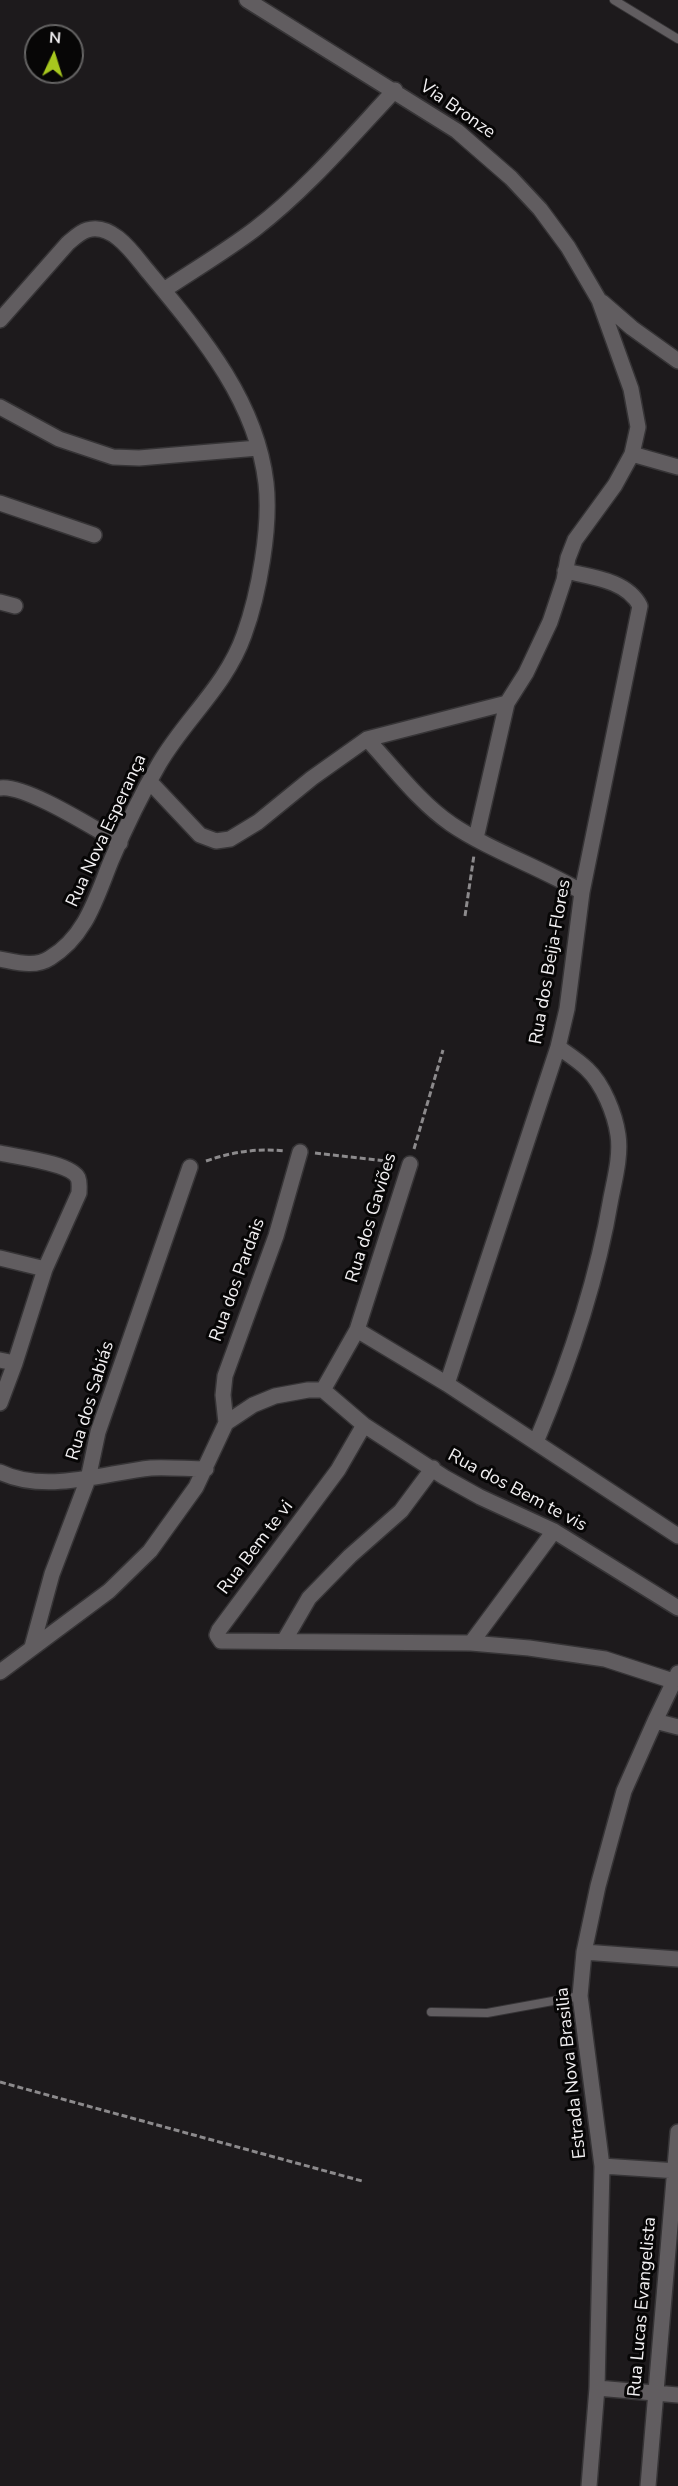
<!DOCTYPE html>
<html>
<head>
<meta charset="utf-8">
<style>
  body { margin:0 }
  #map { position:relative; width:678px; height:2486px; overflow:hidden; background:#1d1a1c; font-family:"Nunito Sans",sans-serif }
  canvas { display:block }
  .north { position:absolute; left:24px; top:24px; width:60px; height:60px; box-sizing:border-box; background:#070606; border:2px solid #656464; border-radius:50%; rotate:4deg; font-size:16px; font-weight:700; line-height:24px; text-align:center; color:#f2f0f2 }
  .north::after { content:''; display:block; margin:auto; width:21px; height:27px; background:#a7c71e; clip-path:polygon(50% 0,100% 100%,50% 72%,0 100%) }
</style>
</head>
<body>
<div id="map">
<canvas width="678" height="2486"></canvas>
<div class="north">N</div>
</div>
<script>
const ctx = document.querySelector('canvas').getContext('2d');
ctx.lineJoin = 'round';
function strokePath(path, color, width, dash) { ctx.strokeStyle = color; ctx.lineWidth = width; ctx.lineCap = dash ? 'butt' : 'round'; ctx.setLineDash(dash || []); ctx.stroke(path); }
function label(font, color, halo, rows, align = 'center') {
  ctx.font = font + ' "Nunito Sans",sans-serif'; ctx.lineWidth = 6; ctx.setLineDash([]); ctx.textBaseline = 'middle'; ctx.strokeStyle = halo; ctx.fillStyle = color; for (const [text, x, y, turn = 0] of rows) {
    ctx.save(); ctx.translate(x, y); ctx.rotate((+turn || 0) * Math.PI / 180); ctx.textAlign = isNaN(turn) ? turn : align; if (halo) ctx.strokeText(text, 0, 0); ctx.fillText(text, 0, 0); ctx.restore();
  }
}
const lane = new Path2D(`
  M614,0l64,39
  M431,2012l56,1 93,-17`);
const street = new Path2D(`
  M247,0l210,131 54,47 29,31 28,38 31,53 32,89 7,38 -6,27 -17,31 -40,55 -7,18 -4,22 -14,42 -24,51 -19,30 -31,135
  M164,290c30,-20 62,-39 91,-61 52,-40 95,-91 140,-139
  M602,302l30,26 46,33
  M0,320l68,-77c5,-4 12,-11 19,-13 25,-8 46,23 59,39 52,63 110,129 120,214 5,43 -7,111 -22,152 -18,51 -59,84 -85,129 -18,31 -34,64 -48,97 -15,37 -25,75 -61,97 -15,10 -34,4 -50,1
  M0,407l59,32 54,18 26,1 119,-10
  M632,454l46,13
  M0,503l94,32
  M0,602l15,4
  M367,739c27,29 52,63 84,85 40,27 89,43 131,68
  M150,782l50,53 16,6 14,-2 28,-17 54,-44 55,-39 140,-36
  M0,788c25,-4 95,41 120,55
  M0,1153c17,4 71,10 78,25 2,5 1,10 1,15l-34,76 -30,94 -15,40
  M0,1258l45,11
  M357,1330l90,54 231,152
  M0,1360l15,3
  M447,1384l111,-337 9,-38 15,-117 58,-286c-13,-26 -49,-29 -75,-35
  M323,1390l34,-60 53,-166
  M226,1423l-3,-28 2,-19 51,-140 24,-84
  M364,1425l-26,45 -119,160 -2,5 4,6 250,2 58,5 76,11 68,22
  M536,1442c33,-78 61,-160 75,-244 4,-20 10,-43 7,-63 -3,-21 -15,-51 -31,-66 -8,-8 -19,-15 -29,-22
  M0,1472c45,22 104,1 151,-4 18,-1 37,1 55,1
  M284,1641l25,-43 41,-42 51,-45 32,-43
  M471,1643l83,-112
  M32,1647l20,-73 36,-95 10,-47 92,-265
  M0,1672l109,-81 41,-40 46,-64 30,-64 27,-18 22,-9 33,-6h15l41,35 80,52 36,20 74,34 124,77
  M655,1721l23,6
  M584,1952l94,7
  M602,2166l76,5
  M597,2388l81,7
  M589,2486l8,-98 5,-222 -22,-170 4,-44 14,-66 26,-95 31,-70 23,-48
  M648,2486l30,-354`);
strokePath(lane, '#363436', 10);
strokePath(street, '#363436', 18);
strokePath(new Path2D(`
  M465,916l9,-61
  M414,1149l29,-99
  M315,1153l80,9
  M206,1161c26,-9 51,-13 78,-10
  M0,2082l362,99`), '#8c8a8c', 3, [6, 3]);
strokePath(lane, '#615d60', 8);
strokePath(street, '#615d60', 15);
label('18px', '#f2f0f2', '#070606', [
  ["Via Bronze",457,110,35],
  ["Rua Nova Esperança",107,831,-65],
  ["Rua dos Beija-Flores",551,962,-80],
  ["Rua dos Gaviões",372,1218,-73],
  ["Rua dos Pardais",238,1280,-70],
  ["Rua dos Sabiás",91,1401,-73],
  ["Rua dos Bem te vis",517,1491,28],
  ["Rua Bem te vi",256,1548,-53],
  ["Estrada Nova Brasilia",572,2073,-96],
  ["Rua Lucas Evangelista",643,2307,-85]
]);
</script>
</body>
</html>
